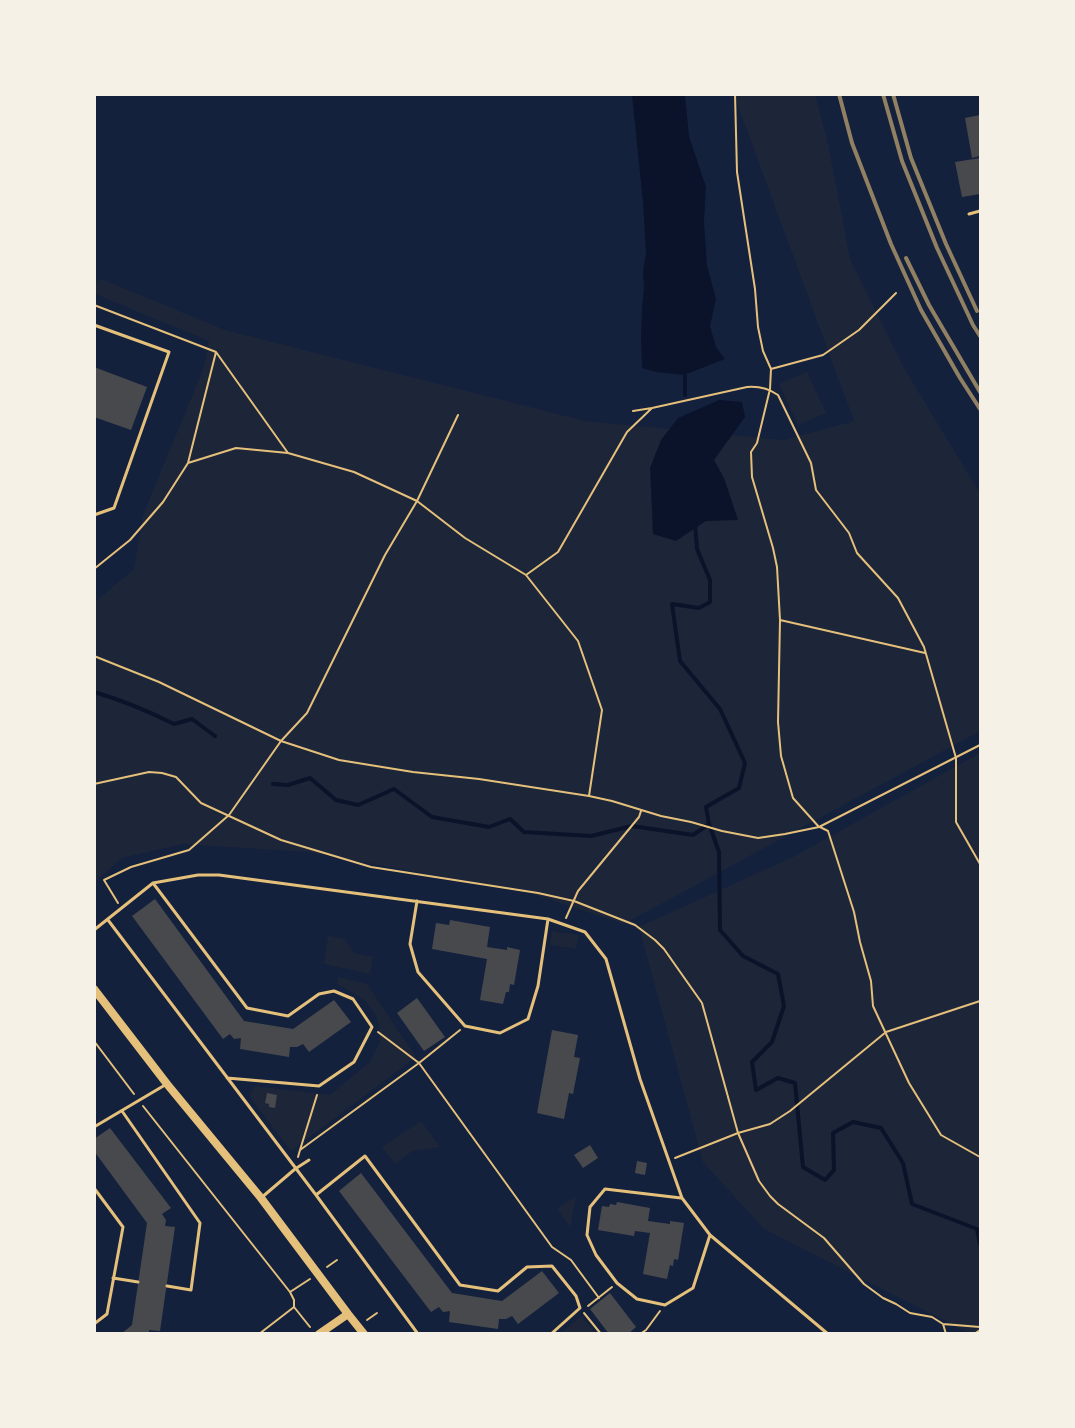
<!DOCTYPE html>
<html>
<head>
<meta charset="utf-8">
<style>
  body { margin:0 }
  #map { position:relative; width:1075px; height:1428px; overflow:hidden; background:#14213d; font-family:"Exo 2",sans-serif }
  canvas { display:block }
  .frame { position:absolute; inset:0; border:96px solid #f6f1e7; pointer-events:none }
</style>
</head>
<body>
<div id="map">
<canvas width="1075" height="1428"></canvas>
<div class="frame"></div>
</div>
<script>
const ctx = document.querySelector('canvas').getContext('2d');
ctx.lineJoin = 'round';
function fill(path, color) { ctx.fillStyle = color; ctx.fill(path, 'evenodd'); }
function strokePath(path, color, width, dash) { ctx.strokeStyle = color; ctx.lineWidth = width; ctx.lineCap = dash ? 'butt' : 'round'; ctx.setLineDash(dash || []); ctx.stroke(path); }
fill(new Path2D(`
  M734,95h81l12,44 23,120 55,111 75,123v238l-356,193 -94,-31 -222,-41 -126,-8 -60,14 -27,24v-280l39,-33 9,-54 61,-148 5,-26 -114,-47v-12l6,-3 124,51 360,91 199,19 70,-19z
  M807,372l19,41 -28,12 -19,-41z
  M980,753v580h-11l-205,-104 -61,-67 -64,-235 156,-71z
  M552,931l27,4 -3,14 -26,-4z
  M328,936l17,3 9,14 19,4 -3,17 -46,-10z
  M338,977l29,7 49,73 -125,94 -42,-55 6,-10 75,9 40,-33 10,-20 -1,-17 -4,-11 -11,-15 -27,-15z
  M421,1121l19,26 -28,4 -17,13 -13,-17z
  M576,1196l-6,31 -13,-18z
  M581,1316l14,17h-34z`), '#1d2539');
fill(new Path2D(`
  M632,95h53l4,41 17,51 -2,35 3,43 9,34 -6,27 6,21 9,12 -41,16 -28,-3 -14,-4 -1,-30 1,-30 2,-19 -1,-17 3,-20 -3,-49z
  M719,400l23,2 3,15 -31,43 10,18 14,42 -32,1 -30,20 -23,-7 -3,-66 11,-28 17,-22z`), '#0b132b');
strokePath(new Path2D(`
  M685,395v-23
  M695,524l2,25 13,31v22l-11,6 -27,-4 8,57 40,48 25,54 -6,25 -33,19 3,17 10,28 1,78 23,26 35,18 6,32 -12,36 -20,20 4,28 22,-12 17,5 8,84 22,13 9,-10 -1,-37 20,-11 28,6 22,35 9,41 65,25 3,15
  M94,692c28,8 54,19 80,32l18,-5 23,17
  M273,784l15,1 22,-7 26,22 22,5 36,-16 38,28 57,10 21,-8 14,13 67,4 41,-10 61,9 16,-11`), '#0b132b', 4);
fill(new Path2D(`
  M980,115v41l-8,2 -7,-40z
  M980,158v36l-18,3 -7,-35z
  M94,367l53,20 -16,43 -37,-13z
  M155,899l89,122 49,8 41,-29 17,22 -42,30 -6,-8 -6,3h-7l-1,10 -49,-8 1,-11 -7,1 -4,-5 -7,5 -91,-123z
  M450,920l40,7 -3,20 20,3v-3l13,3 -6,35 -4,-1 -1,8h-3l-3,12 -23,-4 7,-41 -55,-10 4,-26 13,2z
  M417,998l28,39 -21,14 -27,-38z
  M552,1030l26,5 -4,22 6,1 -7,36 -4,-1 -5,26 -27,-6z
  M267,1093l10,2 -2,13 -6,-1v-3l-4,-1z
  M110,1128l61,80 -9,6 4,6 -1,6 10,1 -15,104 -11,-1v4h-28l11,-9 15,-102 -53,-72v-12z
  M590,1145l8,13 -15,10 -9,-13z
  M637,1161l10,2 -2,12 -10,-2z
  M361,1173l91,120 50,8 40,-30 17,22 -41,31 -6,-8 -6,3h-7l-1,10 -49,-7 1,-11 -7,1 -4,-5 -8,5 -92,-121z
  M617,1202l33,6 -2,13 22,3v-3l14,2 -6,37 -4,-1 -1,7 -3,-1 -3,14 -24,-5 7,-41 -15,-2 -1,5 -36,-6 4,-24 7,1 1,-3 6,1z
  M610,1293l26,34 -8,7h-19l-19,-25z`), '#48494c');
strokePath(new Path2D(`
  M735,94l2,78 18,117 3,38 5,24 8,18
  M94,305l122,47 72,101
  M633,411l19,-3 95,-21c12,-1 21,1 31,8l33,68 5,27 33,43 8,20 41,45 26,49 32,111v64l24,42
  M188,463l48,-15 52,5 66,19 63,29 48,37 61,37 52,66 24,69 -13,86
  M94,569l36,-29 33,-38 25,-39 28,-111
  M526,575l32,-23 69,-120 25,-24
  M780,620l145,33
  M94,656l65,26 122,59 58,19 74,12 66,7 110,17 23,5 49,15 30,6 31,9 36,7 27,-4 34,-7 -26,-29 -12,-42 -3,-34 2,-102 -3,-53 -4,-19 -21,-71 -1,-25 6,-9 13,-54 1,-20 52,-14 36,-25 37,-37
  M94,784l55,-12 13,1 14,4 25,26 80,37 90,27 167,26 36,8 61,24 20,15 9,9 38,54 36,130 21,48 11,15 8,8 46,34 40,46 19,14 13,6 14,9 22,4 11,7 3,10
  M819,827l161,-82
  M820,827l8,4 26,81 6,30 11,39 2,25 36,77 32,52 39,22
  M118,903l-14,-23 27,-13 58,-17 40,-35 52,-74 26,-28 78,-158 32,-54 41,-86
  M566,918l12,-27 61,-74 2,-6
  M378,1032l41,31 133,184 19,13 28,38
  M94,1041l40,53
  M143,1106l147,186 4,8v7l16,20
  M300,1150l17,-55
  M298,1157l2,-7 119,-87 41,-33
  M675,1158l63,-25 32,-9 20,-13 96,-79 94,-31
  M327,1267l10,-7
  M290,1292l20,-13
  M588,1306l24,-19
  M584,1313l17,21
  M367,1320l10,-7
  M943,1324l37,3
  M259,1334l35,-27
  M640,1334l6,-4 14,-19
  M974,1334l6,-4`), '#e5c07b', 2);
strokePath(new Path2D(`
  M969,214l11,-3
  M94,325l75,27 -55,156 -20,7
  M153,883l94,125 41,8 31,-22 15,-3 19,8 19,28 -18,35 -35,24 -92,-8
  M417,901l-7,43 8,28 47,54 35,7 28,-14 10,-33 10,-67
  M108,920l208,275 102,139
  M94,930l59,-47 45,-8h21l329,44 37,13 21,27 34,120 42,119 28,37 118,99
  M122,1111l78,112 -9,67 -24,-4
  M94,1127l71,-42
  M94,1188l29,39 -16,87 -13,10
  M316,1195l49,-39 95,129 38,6 29,-24 25,-1 24,30 4,12 -29,26
  M261,1198l34,-29 14,-9
  M681,1198l-76,-9 -15,18 -3,28 9,20 21,28 20,16 28,6 28,-17 17,-53
  M113,1278l25,4`), '#e5c07b', 3);
strokePath(new Path2D(`
  M94,989l73,95 94,114 87,116 16,20
  M319,1334l29,-20`), '#e5c07b', 8);
strokePath(new Path2D(`
  M839,94l13,49 39,101 30,66 39,68 20,31
  M883,94l19,67 35,87 36,77 7,11
  M893,94l18,64 35,86 31,67
  M906,258l23,47 51,87`), '#918062', 4);
</script>
</body>
</html>
